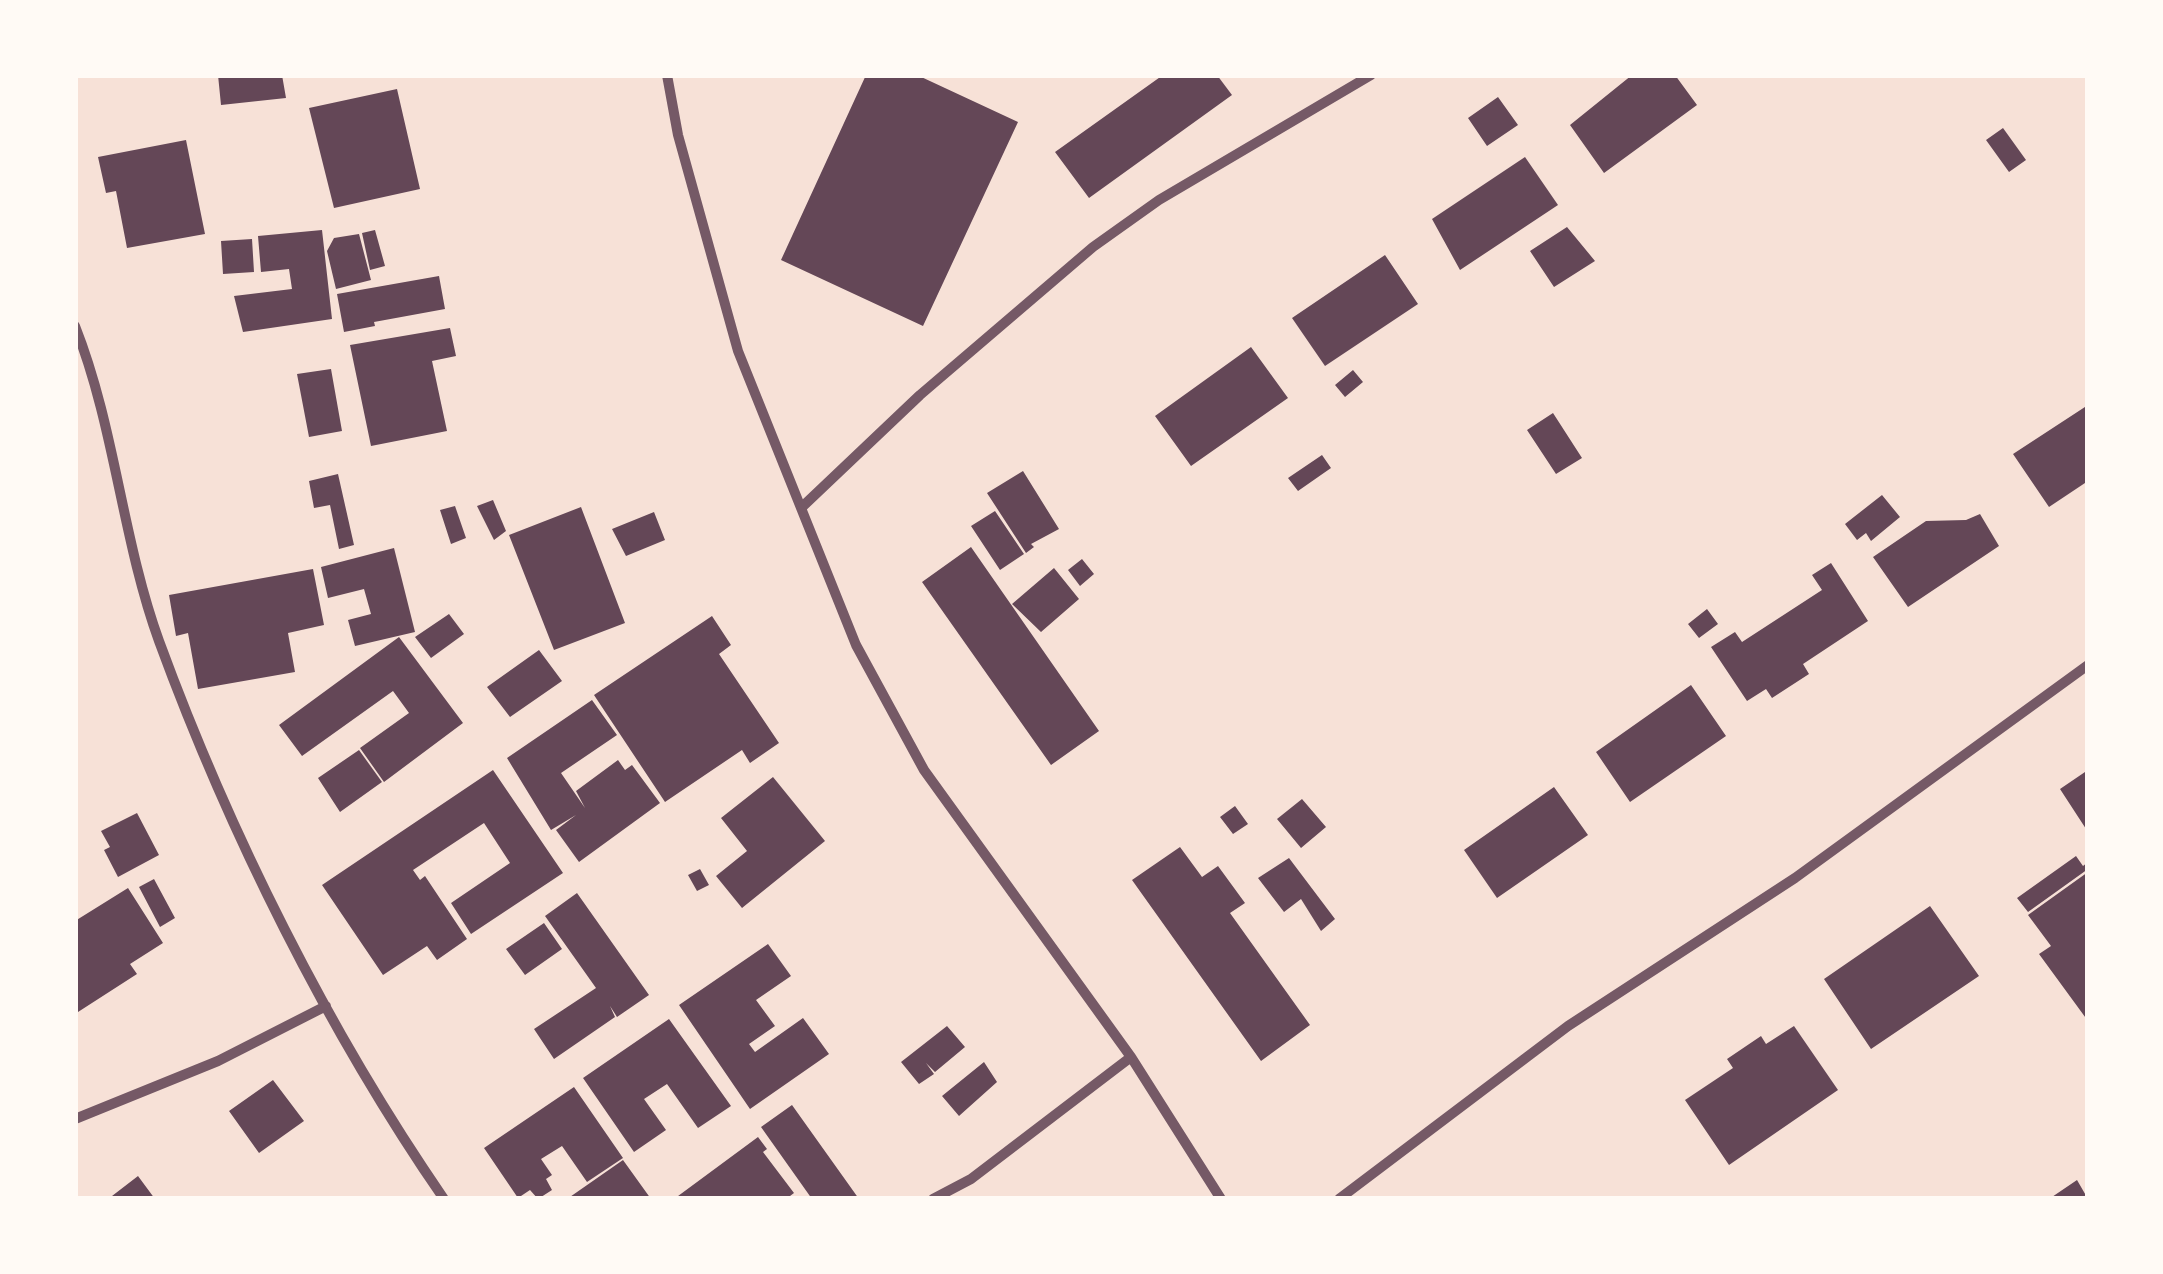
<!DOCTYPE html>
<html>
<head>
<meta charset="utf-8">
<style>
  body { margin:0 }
  #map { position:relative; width:2163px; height:1274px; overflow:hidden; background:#f7e1d7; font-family:"DejaVu Sans",sans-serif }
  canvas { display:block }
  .frame { position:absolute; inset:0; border:78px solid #fffaf5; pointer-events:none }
</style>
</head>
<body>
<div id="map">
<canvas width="2163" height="1274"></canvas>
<div class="frame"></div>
</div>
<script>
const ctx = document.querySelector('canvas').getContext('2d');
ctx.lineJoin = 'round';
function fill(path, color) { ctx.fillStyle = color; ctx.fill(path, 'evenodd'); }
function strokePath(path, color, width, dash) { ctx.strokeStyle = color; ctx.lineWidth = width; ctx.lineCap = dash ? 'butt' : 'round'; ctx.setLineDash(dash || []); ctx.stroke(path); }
fill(new Path2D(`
  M218,75h64l4,23 -65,7z
  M866,75h51l101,47 -95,204 -142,-66z
  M1163,75h54l15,20 -143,103 -34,-46z
  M1632,75h43l22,30 -93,68 -34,-48z
  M397,89l23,100 -86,19 -25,-100z
  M1498,97l20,28 -31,21 -19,-28z
  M2003,128l23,32 -17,12 -23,-32z
  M186,140l19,94 -78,14 -11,-57 -10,2 -8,-36z
  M1525,157l33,48 -98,65 -28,-51z
  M1567,227l28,34 -41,26 -24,-36z
  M322,230l10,89 -89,13 -9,-36 58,-7 -3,-20 -28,3 -3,-36z
  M375,230l10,36 -15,4 -8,-37z
  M359,234l12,46 -35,9 -9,-38 7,-13z
  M252,239l2,33 -31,2 -2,-33z
  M1385,255l33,49 -93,62 -33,-48z
  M439,276l6,33 -71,13 1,4 -31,6 -7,-38z
  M450,328l6,28 -24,5 15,70 -76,15 -21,-101z
  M1251,347l37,51 -97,68 -36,-50z
  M331,369l11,62 -33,6 -12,-63z
  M1353,370l10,12 -18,15 -10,-12z
  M2088,405v76l-39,26 -36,-53z
  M1553,413l29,45 -26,16 -29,-44z
  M1322,455l9,13 -33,23 -10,-13z
  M1023,471l36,58 -28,15 3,3 -8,6 -39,-60z
  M338,474l16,71 -15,4 -9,-44 -16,3 -5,-27z
  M1882,495l18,22 -29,24 -5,-8 -9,7 -12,-16z
  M493,500l13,31 -12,9 -17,-34z
  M455,506l11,32 -15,6 -11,-34z
  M581,507l44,116 -71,27 -45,-115z
  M995,511l29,43 -24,16 -29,-44z
  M654,512l11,28 -39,16 -14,-27z
  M1980,514l19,32 -91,61 -35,-50 53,-36 40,-1z
  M971,547l128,184 -48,34 -129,-183z
  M394,548l21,84 -60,14 -7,-26 23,-6 -7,-25 -36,9 -7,-31z
  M1082,559l12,15 -14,12 -12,-16z
  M1831,563l37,58 -65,43 6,10 -37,24 -6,-9 -19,12 -36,-54 24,-15 7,10 80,-52 -10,-15z
  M1054,568l25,31 -38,33 -29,-28z
  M313,569l11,56 -36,8 7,39 -97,17 -10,-56 -12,3 -7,-41z
  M1707,609l11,15 -19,14 -11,-14z
  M449,614l15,20 -33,24 -16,-21z
  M712,616l19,29 -12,9 60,89 -29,20 -8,-13 -77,52 -71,-107z
  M399,637l64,86 -79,59 -24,-34 49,-35 -16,-22 -91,65 -23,-31z
  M539,650l23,31 -52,36 -23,-30z
  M1691,685l35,51 -96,66 -34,-50z
  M592,700l25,35 -56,38 24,35 -9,-17 42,-31 7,10 7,-5 28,38 -81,59 -23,-32 20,-15 -25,15 -44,-72z
  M359,750l23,32 -42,30 -22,-34z
  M493,770l70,103 -92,61 -20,-31 59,-40 -26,-40 -71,47 7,10 5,-4 42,63 -30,21 -10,-14 -44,29 -61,-90z
  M2085,772l3,5v55l-28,-43z
  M773,777l52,64 -83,67 -26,-32 31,-25 -26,-33z
  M1554,787l34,48 -91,63 -33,-48z
  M1302,799l24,28 -25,21 -24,-29z
  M1235,806l13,18 -15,10 -13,-17z
  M137,813l22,42 -41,22 -14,-27 6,-3 -9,-16z
  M1180,847l22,30 16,-11 27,37 -15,10 80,112 -49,36 -129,-181z
  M2076,856l7,10 5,-4v7l-60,43 -11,-14z
  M1289,858l46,61 -14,12 -20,-32 -17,13 -26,-34z
  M700,869l9,16 -12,6 -9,-16z
  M2088,872v149l-49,-67 12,-8 -23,-31z
  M154,879l21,39 -15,9 -21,-40z
  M128,888l35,55 -33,21 7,10 -59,38 -3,-91z
  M577,893l72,102 -32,22 -7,-11 5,11 -61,42 -20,-30 62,-41 -51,-72z
  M1930,906l49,70 -108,73 -47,-70z
  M544,923l18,26 -37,26 -19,-26z
  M768,944l23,32 -35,24 19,26 -26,18 6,8 48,-34 26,36 -79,55 -71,-104z
  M669,1019l62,87 -33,22 -31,-44 -23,15 22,31 -32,22 -51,-74z
  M947,1026l18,21 -30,25 -9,-9 8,11 -15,10 -18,-22z
  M1794,1026l44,64 -109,75 -44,-65 48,-32 -6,-9 34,-23 5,8z
  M984,1062l13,20 -38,34 -17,-20z
  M273,1080l31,41 -45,32 -30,-42z
  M574,1087l49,71 -36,24 -25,-36 -21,13 11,16 -6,4 6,11 -14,9 -8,-9 -12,8 -34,-50z
  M792,1105l67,94h-47l-51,-72z
  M758,1137l9,12 -4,3 31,41 -8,6h-112z
  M623,1160l28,39h-84z
  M138,1176l17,23h-41l-2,-3z
  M2077,1180l11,19h-39z`), '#644757');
strokePath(new Path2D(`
  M667,75l11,60 60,216 118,294 68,125 207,287 90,142
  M75,326c40,101 47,213 84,315 70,191 169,390 285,558
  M801,508l119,-113 173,-148 66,-47 212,-125
  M75,1119l143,-58 108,-55
  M933,1199l38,-20 160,-122
  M1339,1199l229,-173 227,-148 293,-213`), '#755966', 10);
</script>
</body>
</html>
